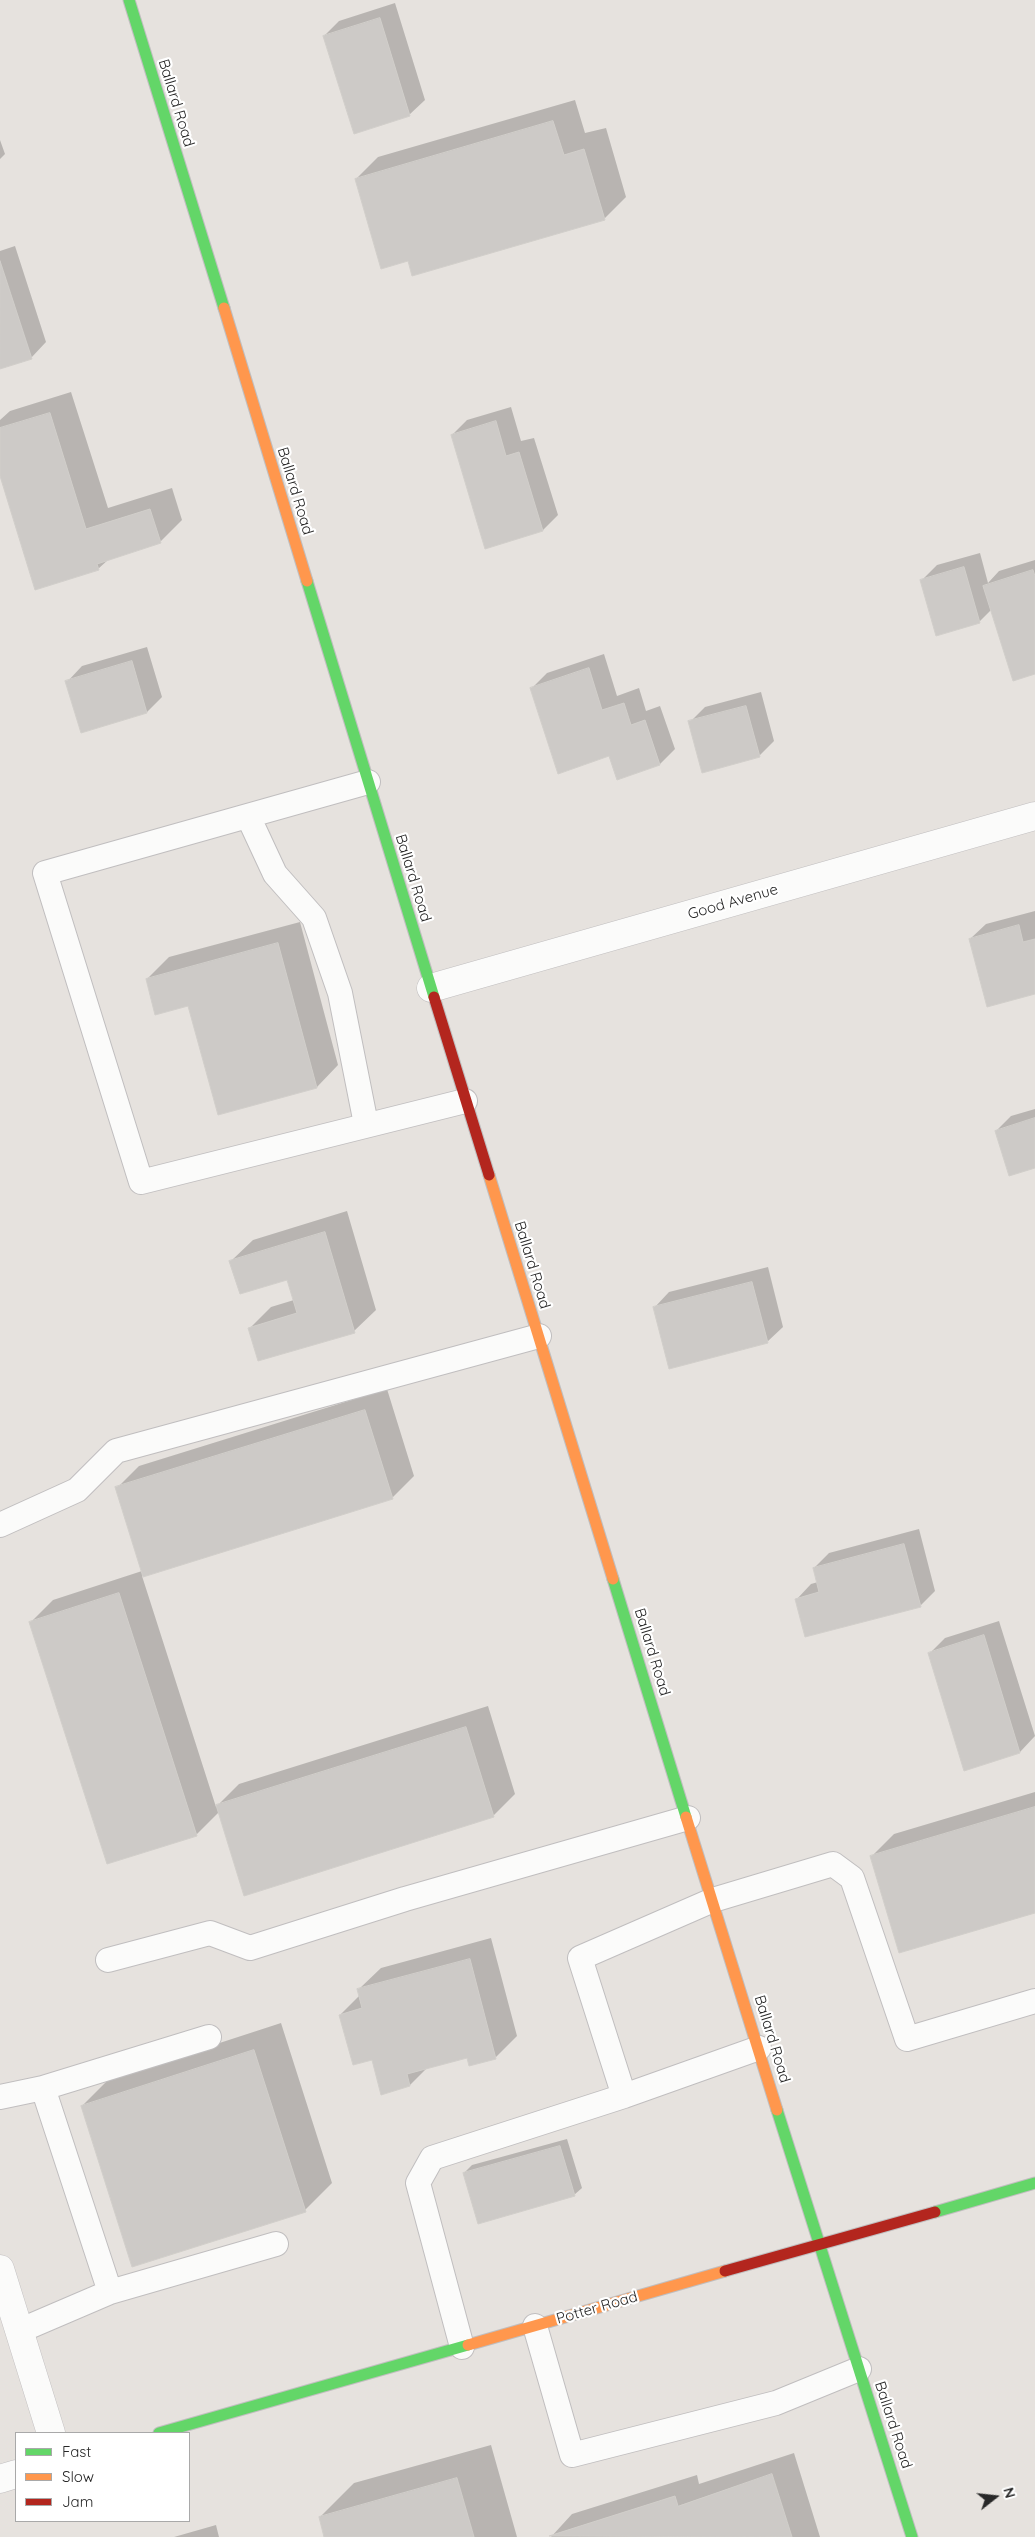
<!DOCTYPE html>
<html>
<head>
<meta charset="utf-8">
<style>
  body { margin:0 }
  #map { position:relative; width:1035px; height:2537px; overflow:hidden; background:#e6e2de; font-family:Quicksand,sans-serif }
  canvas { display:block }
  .legend { position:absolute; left:15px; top:2432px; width:175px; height:90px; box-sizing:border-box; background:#fff; border:1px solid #a9a9a9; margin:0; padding:6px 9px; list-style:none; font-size:15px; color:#282828 }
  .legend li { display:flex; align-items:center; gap:10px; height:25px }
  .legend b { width:25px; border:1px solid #a9a9a9 }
  .north { position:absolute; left:970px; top:2472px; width:50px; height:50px; -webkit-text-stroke:4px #fff; paint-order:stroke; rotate:74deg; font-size:14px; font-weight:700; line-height:20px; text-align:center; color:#282828 }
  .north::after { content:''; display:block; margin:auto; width:18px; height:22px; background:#282828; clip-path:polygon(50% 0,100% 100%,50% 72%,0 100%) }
</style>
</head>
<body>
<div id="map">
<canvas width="1035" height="2537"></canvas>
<ul class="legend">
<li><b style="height:6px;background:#63d668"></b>Fast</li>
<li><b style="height:6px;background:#ff974d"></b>Slow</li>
<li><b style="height:6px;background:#b3261e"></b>Jam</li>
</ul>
<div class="north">N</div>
</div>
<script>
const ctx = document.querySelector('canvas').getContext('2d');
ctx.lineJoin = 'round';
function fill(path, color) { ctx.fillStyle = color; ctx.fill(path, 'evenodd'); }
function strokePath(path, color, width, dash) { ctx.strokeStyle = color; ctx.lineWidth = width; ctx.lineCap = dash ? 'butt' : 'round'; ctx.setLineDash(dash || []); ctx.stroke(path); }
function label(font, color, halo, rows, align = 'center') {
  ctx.font = font + ' Quicksand,sans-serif'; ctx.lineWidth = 4.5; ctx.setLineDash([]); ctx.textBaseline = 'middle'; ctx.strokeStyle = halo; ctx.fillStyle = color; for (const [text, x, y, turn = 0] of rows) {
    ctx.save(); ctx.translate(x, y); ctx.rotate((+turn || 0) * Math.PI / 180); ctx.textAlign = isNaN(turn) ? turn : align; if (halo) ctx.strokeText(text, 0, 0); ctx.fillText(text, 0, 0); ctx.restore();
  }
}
fill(new Path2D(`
  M395,3l30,97 -16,15 -85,-79 15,-15z
  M575,100l10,33 21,-5 20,69 -22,22 -195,41 -53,-81 22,-22z
  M0,140l5,14 -5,5z
  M15,246l31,96 -15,16 -31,10v-117z
  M71,392l37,116 64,-20 10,32 -22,22 -51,17 -11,10 -98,-97v-52l10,-9z
  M511,407l10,34 13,-3 24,77 -15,15 -91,-95 15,-15z
  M980,553l8,30 11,-12 36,-11v113l-44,-63 -12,12 -57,-42 15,-15z
  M147,647l15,50 -15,15 -80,-30 15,-16z
  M604,654l13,42 22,-8 7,23 14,-5 15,43 -15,15 -50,-9 -78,-67 15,-15z
  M761,692l13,49 -15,15 -69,-34 15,-15z
  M1035,911v82l-65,-54 16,-15z
  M300,922l38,143 -21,22 -170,-108 22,-22z
  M1035,1109v58l-39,-36 15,-15z
  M347,1211l29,99 -22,21 -105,-2 22,-22 23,-7 -6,-22 -57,-17 22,-21z
  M768,1267l15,60 -16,15 -113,-34 15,-16z
  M387,1389l27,87 -22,22 -250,78 74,231 23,-23 249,-78 27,88 -22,22 -274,-4 -23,23 -165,-213 22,-22 89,-29 -25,-83 22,-22z
  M919,1529l16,62 -15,15 -124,-6 15,-16 7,-2 -4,-14 15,-15z
  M999,1621l36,115 -15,16 -55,17 -35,-116 15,-15z
  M1035,1792v119l-163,-55 22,-22z
  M491,1938l26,98 -22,22 -27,-1 -41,11 -17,17 -37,-27 -33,-43 20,-20 -1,-6 22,-21z
  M281,2023l51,160 -27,27 -223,-104 27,-27z
  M567,2139l15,49 -8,7 -110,-22 8,-8z
  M491,2445l26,92h-191l-6,-20 34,-34z
  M794,2453l26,84h-269l21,-23 125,-39 2,9z
  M216,2525l3,12h-45z`), '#0003');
const building = new Path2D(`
  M380,18l30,98 -56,18 -31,-98z
  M553,121l11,34 20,-6 21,71 -193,56 -4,-15 -27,8 -26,-90z
  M0,261l32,98 -32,10z
  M50,413l36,116 64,-20 11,34 -64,21 2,6 -64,20 -35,-114v-48z
  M496,421l10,35 13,-4 24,79 -58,18 -34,-114z
  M964,567l16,56 -44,13 -16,-56z
  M1033,570l2,6v98l-22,7 -30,-95z
  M132,661l15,52 -66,20 -16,-52z
  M589,668l13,42 22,-7 7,22 14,-5 15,45 -43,15 -8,-24 -51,18 -28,-86z
  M746,706l14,51 -58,16 -14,-52z
  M1019,925l4,17 12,-3v55l-48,13 -18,-68z
  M278,943l39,145 -99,27 -30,-109 -33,9 -9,-36z
  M1035,1118v50l-26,8 -14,-45z
  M325,1232l30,101 -97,28 -10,-33 49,-15 -10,-33 -47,14 -11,-33z
  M752,1282l16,61 -99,26 -16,-62z
  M365,1410l28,89 -250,78 -28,-90z
  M904,1544l17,63 -116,30 -10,-38 24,-7 -6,-24z
  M119,1593l78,243 -90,28 -78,-242z
  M984,1635l36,118 -56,18 -36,-118z
  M466,1727l28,90 -250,79 -28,-91z
  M1035,1807v106l-136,40 -29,-97z
  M470,1959l26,100 -27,7 -2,-8 -60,16 3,12 -29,9 -9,-35 -19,5 -14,-50 23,-7 -5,-19z
  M254,2050l52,162 -174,55 -51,-161z
  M560,2146l15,50 -97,28 -15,-51z
  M772,2474l20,63 -243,-1 126,-40 3,10z
  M457,2478l17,59h-150l-5,-20z`);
fill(building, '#cdcac7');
strokePath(building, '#d1ceca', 1);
const lane = new Path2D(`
  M368,782l-323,91 96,309 324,-81
  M248,816l27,58 39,44 26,75 26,131
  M0,1525l77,-35 39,-39 423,-115
  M108,1960l102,-27 40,15 155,-49 283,-81
  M43,2088l166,-51
  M624,2096l135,-48
  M0,2097l43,-9 67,204 -91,39
  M110,2292l166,-48
  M535,2326l37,129 204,-52 83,-34
  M462,2347l-44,-164 14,-25 192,-62 -44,-138 133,-58 120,-36 19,14 55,161 128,-38`);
const street = new Path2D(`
  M431,988l604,-172
  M0,2269l51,164
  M0,2479l16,-5`);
const fast = new Path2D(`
  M129,0l95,308
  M307,581l127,416
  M613,1579l73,238
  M777,2110l135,427
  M935,2212l100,-29
  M159,2433l309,-88`);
const slow = new Path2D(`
  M224,308l83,273
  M489,1175l124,404
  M686,1817l91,293
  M468,2345l257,-74`);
const jam = new Path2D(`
  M434,997l55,178
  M725,2271l210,-59`);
strokePath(lane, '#c0bebf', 26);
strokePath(street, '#c0bebf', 29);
strokePath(fast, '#c0bebf', 13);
strokePath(slow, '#c0bebf', 13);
strokePath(jam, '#c0bebf', 13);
strokePath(lane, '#fbfbfa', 24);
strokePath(street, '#fbfbfa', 28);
strokePath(fast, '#63d668', 11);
strokePath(slow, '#ff974d', 11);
strokePath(jam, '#b3261e', 11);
label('15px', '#282828', '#fff', [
  ["Ballard Road",176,103,73],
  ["Ballard Road",295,491,73],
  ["Ballard Road",413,878,73],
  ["Good Avenue",733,902,-16],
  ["Ballard Road",532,1265,73],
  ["Ballard Road",652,1652,73],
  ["Ballard Road",772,2039,73],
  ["Potter Road",597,2308,-16],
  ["Ballard Road",893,2425,72]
]);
</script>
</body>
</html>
